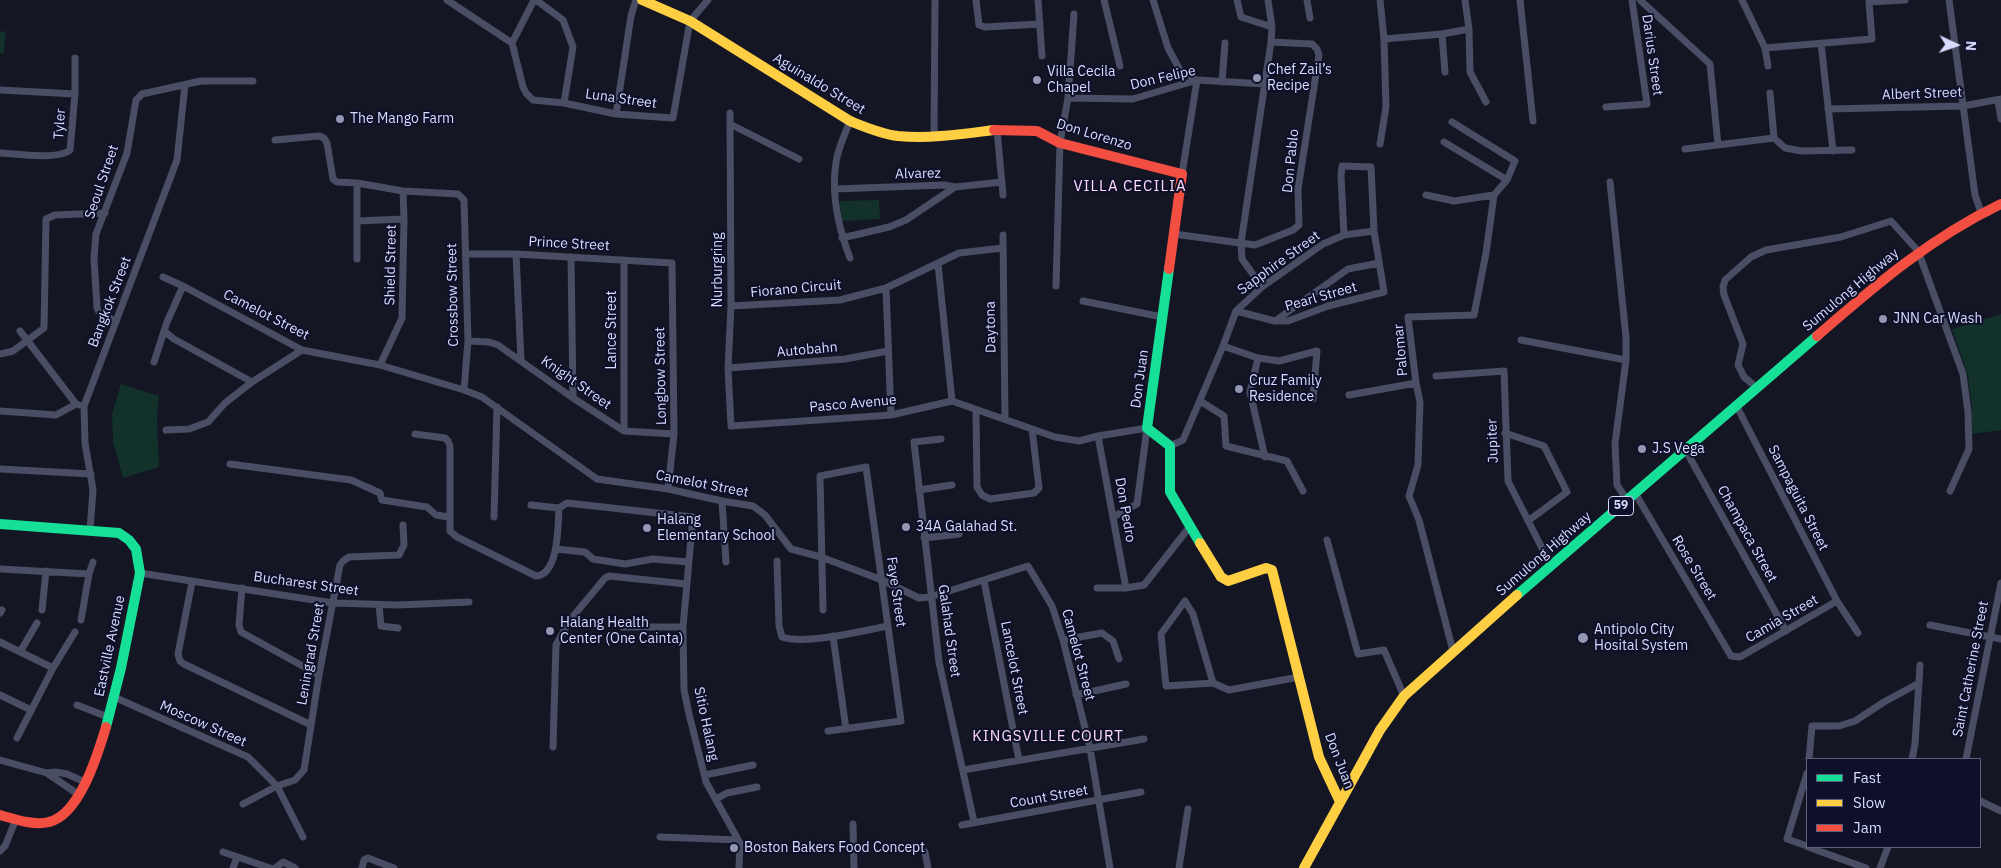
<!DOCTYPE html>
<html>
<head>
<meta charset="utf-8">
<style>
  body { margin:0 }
  #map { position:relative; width:2001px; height:868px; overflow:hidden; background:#141624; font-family:"IBM Plex Sans",sans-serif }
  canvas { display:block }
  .legend { position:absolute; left:1806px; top:758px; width:175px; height:90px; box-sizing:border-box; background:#0e102a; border:1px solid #5f627f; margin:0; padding:6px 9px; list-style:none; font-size:15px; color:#d8dcff }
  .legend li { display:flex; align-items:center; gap:10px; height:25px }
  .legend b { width:25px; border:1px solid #5f627f }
  .north { position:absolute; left:1931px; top:20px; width:50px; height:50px; -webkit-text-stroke:4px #0e102a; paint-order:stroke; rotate:93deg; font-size:14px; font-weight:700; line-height:20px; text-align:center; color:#d8dcff }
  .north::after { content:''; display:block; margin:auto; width:18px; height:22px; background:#d8dcff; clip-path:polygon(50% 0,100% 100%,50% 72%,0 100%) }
</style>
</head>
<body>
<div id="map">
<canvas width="2001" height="868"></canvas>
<ul class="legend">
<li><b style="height:6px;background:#16e098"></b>Fast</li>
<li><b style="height:6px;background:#ffcf43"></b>Slow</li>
<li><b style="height:6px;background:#f24e42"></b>Jam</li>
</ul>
<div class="north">N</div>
</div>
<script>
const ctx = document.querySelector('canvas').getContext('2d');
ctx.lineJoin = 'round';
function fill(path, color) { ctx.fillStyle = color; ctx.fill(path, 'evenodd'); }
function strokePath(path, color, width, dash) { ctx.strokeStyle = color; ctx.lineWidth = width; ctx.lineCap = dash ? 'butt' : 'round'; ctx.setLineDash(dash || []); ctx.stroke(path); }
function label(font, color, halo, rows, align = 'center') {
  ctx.font = font + ' "IBM Plex Sans",sans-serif'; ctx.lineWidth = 4; ctx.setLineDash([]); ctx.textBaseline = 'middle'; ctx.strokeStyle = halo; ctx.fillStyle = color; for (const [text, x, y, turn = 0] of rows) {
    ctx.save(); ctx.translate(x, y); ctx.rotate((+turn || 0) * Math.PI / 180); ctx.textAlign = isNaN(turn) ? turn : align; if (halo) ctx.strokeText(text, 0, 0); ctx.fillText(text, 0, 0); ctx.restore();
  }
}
fill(new Path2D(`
  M0,31l6,1 -2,21 -4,1z
  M879,200l1,19 -39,2 -1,-20z
  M2001,314v116l-29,4v-26l-4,-32 -16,-47z
  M121,384l38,12 -2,24 2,47 -36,11 -10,-36 -1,-28z`), '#11312a');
strokePath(new Path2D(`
  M447,0l65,43
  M536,0l27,20 10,27 -9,56
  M976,0l3,25 6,2 55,-3
  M1038,0l4,56
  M1104,0l16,66
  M1153,0l15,48 12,22 17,10
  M1237,0l4,17 31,10
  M1307,0l3,18
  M1465,0l4,29 1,43 16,30
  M1520,0l13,121
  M1640,0l70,64 8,81
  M1742,0l23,48 3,18
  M1949,0l26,195 6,17
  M1442,34l3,38
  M1384,39l58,-5 27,-5
  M512,43l11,44 3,6 7,7 31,3 52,11 57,4 17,-97 18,-21
  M512,43l22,-43
  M1821,43l12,108
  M1765,48l107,-9 -3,-37 36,-2
  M1222,82l3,-39
  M0,90l75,4
  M1770,93l4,45
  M1068,98l65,1 64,-19 68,4
  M1998,101l3,18
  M1606,107l41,-3 -15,-104
  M1828,109l135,-3 38,-7
  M730,113l1,193 -3,62 3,58 160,-11 61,-14 103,36 24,4 19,-5 49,-8 -10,76 -24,13
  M616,114l15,-98 5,-16
  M850,121c-5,13 -12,27 -14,41 -5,33 2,65 14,96
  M1452,122l63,39 -8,19
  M730,124l69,35
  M997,130l6,65
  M934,137l1,-137
  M275,140l44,-4 5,2 3,5 6,36 4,3 20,1
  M1444,142l63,38 -13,15 -8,58 -12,62 -66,2 8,66 4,19 -2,63 -9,31 10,24 34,131
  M1380,144l6,-37 -2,-68 -4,-39
  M1685,149l89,-11 11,10 17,3 50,-1
  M0,153c16,1 59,7 70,-3l5,-56v-36
  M1182,174l15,-94
  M1610,182l16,155v23l-11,84 2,41 10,15
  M835,189l109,-4 11,2 47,-5
  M1426,195l28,6 40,-6
  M357,221l47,-2
  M1174,234l81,11 38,-15 6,-5 -1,-36 21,-134 -2,-6 -5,-5 -41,-2
  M1003,235l2,184
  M842,238l47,-11 17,-7 49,-33
  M466,254h50l156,9 2,171 -6,55
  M516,254l5,106
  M571,257l2,141
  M357,259v-76l46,8 55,3 6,6 4,141 -4,49
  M624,260v171
  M938,264l14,137
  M163,277l20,9 119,64 78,15 84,25 18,7 115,82 71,10 54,12 31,5 12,9 26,34 30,8 61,23 37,18 11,-1 98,-31 24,40 11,34 27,108 20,120
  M1056,286l4,-143 8,-45 6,-84
  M1262,287l-20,-28 -1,-16 30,-201 1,-15 -4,-27
  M886,288l5,127
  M1083,301l79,16
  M731,306l109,-6 46,-12 73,-35 44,-5
  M1236,311l39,10h13l40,-15 56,-14 -10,-61 -3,-64 -29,-1 -1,10 3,59
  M1275,321l73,-52 31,-6
  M116,322l-17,-10 -2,-4 -3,-50 2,-24 31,-81 9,-53 6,-6 59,-13h52
  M20,331l56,73
  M164,331l10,8 78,43
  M1521,340l105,20
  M468,341l21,1 9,3 75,53 51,33 50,3
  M1223,346l35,12 21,3 38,-10 -4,48
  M0,354l13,-3 31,-23 2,-109 9,-4 50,-2
  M1258,358l-8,34 15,65
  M154,362l13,-40 16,-36
  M380,365l22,-47 2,-99 -1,-28
  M728,368l117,-9 43,-8
  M1436,376l68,-5 4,110 43,85
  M1756,387l-12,-10 -6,-12 5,-21 -19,-49 -1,-8 2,-7 26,-23 15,-7 75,-13 50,-16 27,30 45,123 5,38 1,37 -19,42
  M1349,395l67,-12
  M1200,401l24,15 2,30 61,15 16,30
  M1736,405l101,196
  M0,411l56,4 20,-11 3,1
  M976,411l1,76 5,8 8,4 44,-6 5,-5 -7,-59
  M166,430l23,-1 19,-7 17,-19 27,-21 50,-32
  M1505,433l39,13 23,46 -39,29
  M415,434l30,4 3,3 2,5v85l7,6 79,39c23,-1 22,-52 23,-68
  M1098,436l28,152
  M941,439l-27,3 25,220 35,160
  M1170,446l13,-6 40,-94 13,-35 26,-24 61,-43 21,-9 30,-4
  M1685,449l101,182
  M230,464l121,16 29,13 2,7 45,7 9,8 13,2
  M0,469l91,5
  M919,490l33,-5
  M1635,493l96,163 9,1 97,-56 21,32
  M722,501l4,61
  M531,505l28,3
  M559,508l8,-5 126,14 -10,110 1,63 5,24 17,68 34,61 -1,25
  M494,517l3,-110
  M90,530l3,-40 -8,-47 -1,-37 93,-246 8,-75
  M924,538l35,-4
  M1327,540l31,114 26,-4 20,46
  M556,549l29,3 8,7 32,5 28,-5 35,3
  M777,561l2,65 3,11c24,8 79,-6 106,-11
  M0,569l89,5
  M140,573l193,30 65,2 71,-3
  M984,581l35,179
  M192,582l-14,72 2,7 4,3 127,61
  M242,588l-3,37 2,7 78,43
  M1097,588h29l18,-3 47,-60
  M379,605l2,21 17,2
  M42,610l4,-39
  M823,610l-3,-134 46,-9 35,254 -73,10
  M0,613l2,-3
  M81,620l8,-46 4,-12
  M1930,625l71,14
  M623,627h60
  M833,636l13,93
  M1063,640l39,-7 11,8 6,18
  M0,642l53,26
  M20,652l17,-29
  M1213,683l-47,3 -5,-52 24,-33 8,13 20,69 16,7 70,-13
  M0,695l31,15
  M1076,695l50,-11
  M114,697l134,60 29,29 26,51
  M77,705l31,12
  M17,738l36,-70 22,-36
  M553,747l3,-102 14,-25 35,-42 4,-2 77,8
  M1809,759l3,-33h27l16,-5 29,-19 35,-19
  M1912,759l3,-15 5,-79
  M1966,759l35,-176
  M0,760l47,13 9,-1 11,2 20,9
  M963,770l181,-31
  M47,773l32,22
  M1807,773l-20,66 20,7
  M705,775l48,-10
  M716,799l11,-6 30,-6
  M1980,801l21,10
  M243,804l34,-18 18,-6 9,-10 15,-95 21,-110 3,-4 6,-4 50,-2 5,-10 -1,-20
  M853,824l1,44
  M962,825l179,-33
  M660,837l78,3
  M1808,847l58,21
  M0,851l5,-5 11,-27
  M223,852l47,16
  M925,852l3,16
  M233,868l4,-11
  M275,868l8,-6 12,6
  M362,868l2,-8 4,-2 26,10
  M1179,868l9,-59
  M1880,868l8,-21`), '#494e65', 7);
strokePath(new Path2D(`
  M1169,269l-22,159 23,18v46l30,51
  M0,524l119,9 10,7 7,9 4,24 -19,95 -15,59
  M1517,595l300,-259`), '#16e098', 10);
strokePath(new Path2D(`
  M642,0l48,21 160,100c15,6 31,13 48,15 32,3 64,-2 96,-6
  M1200,543l21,34 7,4 38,-13 6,2 47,187 21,45
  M1304,868l76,-138 24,-34 113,-101`), '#ffcf43', 10);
strokePath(new Path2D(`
  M994,130l43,1 23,12 122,31 -13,95
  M1817,336c59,-51 113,-98 184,-132
  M0,815c15,4 33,11 49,7 31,-7 49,-69 57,-95`), '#f24e42', 10);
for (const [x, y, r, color] of [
  [1257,78,5,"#9397b2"],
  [1037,80,5,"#9397b2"],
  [340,119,5,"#9397b2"],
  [1883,319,5,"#9397b2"],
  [1239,389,5,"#9397b2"],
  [1642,449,5,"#9397b2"],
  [906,527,5,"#9397b2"],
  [647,528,5,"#9397b2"],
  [550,631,5,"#9397b2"],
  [1583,638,6,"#9397b2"],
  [734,848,5,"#9397b2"]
]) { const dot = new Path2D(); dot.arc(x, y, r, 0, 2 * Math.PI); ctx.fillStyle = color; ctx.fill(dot); strokePath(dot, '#0e102a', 2); }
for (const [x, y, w] of [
  [1621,506,25]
]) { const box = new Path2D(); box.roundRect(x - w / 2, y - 9.5, w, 19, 4); ctx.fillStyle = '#0e102a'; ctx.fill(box); strokePath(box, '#d8dcff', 1); }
label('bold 12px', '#d8dcff', null, [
  ["59",1621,506]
]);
label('14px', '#d8dcff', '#0e102a', [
  ["Darius Street",1652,55,82],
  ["Don Felipe",1163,78,-13],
  ["Aguinaldo Street",819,84,31],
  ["Albert Street",1922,94,-2],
  ["Luna Street",621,99,8],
  ["Tyler",60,124,-86],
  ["Don Lorenzo",1094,135,17],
  ["Don Pablo",1291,161,-84],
  ["Alvarez",918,174,-1],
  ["Seoul Street",102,182,-71],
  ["Prince Street",569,244,3],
  ["Sapphire Street",1279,263,-36],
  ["Shield Street",391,265,-89],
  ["Nurburgring",718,270,-90],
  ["Fiorano Circuit",796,289,-5],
  ["Sumulong Highway",1851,290,-40],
  ["Crossbow Street",453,295,-91],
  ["Pearl Street",1321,297,-16],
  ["Bangkok Street",110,302,-69],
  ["Camelot Street",266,315,27],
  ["Daytona",991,327,-91],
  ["Lance Street",612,330,-90],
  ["Autobahn",807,350,-5],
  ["Palomar",1401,350,-95],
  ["Longbow Street",661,376,-91],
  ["Don Juan",1140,379,-82],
  ["Knight Street",576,383,35],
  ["Pasco Avenue",853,404,-5],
  ["Jupiter",1493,441,-92],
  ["Camelot Street",702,484,11],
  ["Sampaguita Street",1798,498,63],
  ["Don Pedro",1125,510,80],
  ["Champaca Street",1747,534,61],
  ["Sumulong Highway",1544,554,-41],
  ["Rose Street",1694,568,59],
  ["Bucharest Street",306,584,8],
  ["Faye Street",896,592,82],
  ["Camia Street",1782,619,-30],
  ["Galahad Street",949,631,82],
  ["Eastville Avenue",110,646,-78],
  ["Leningrad Street",311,654,-80],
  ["Camelot Street",1078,655,75],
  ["Lancelot Street",1014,668,79],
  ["Saint Catherine Street",1971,669,-79],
  ["Moscow Street",203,724,24],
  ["Sitio Halang",706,724,78],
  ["Don Juan",1339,761,69],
  ["Count Street",1049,797,-10]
]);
label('14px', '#d8dcff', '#0e102a', [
  ["Chef Zail’s",1267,70],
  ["Recipe",1267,86],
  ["Villa Cecila",1047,72],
  ["Chapel",1047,88],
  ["The Mango Farm",350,119],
  ["JNN Car Wash",1893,319],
  ["Cruz Family",1249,381],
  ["Residence",1249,397],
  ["J.S Vega",1652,449],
  ["Halang",657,520],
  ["Elementary School",657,536],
  ["34A Galahad St.",916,527],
  ["Halang Health",560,623],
  ["Center (One Cainta)",560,639],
  ["Antipolo City",1594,630],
  ["Hosital System",1594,646],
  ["Boston Bakers Food Concept",744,848]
], 'left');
ctx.letterSpacing = '1px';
label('15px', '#ffdafa', '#0e102a', [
  ["VILLA CECILIA",1130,187],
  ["KINGSVILLE COURT",1048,737]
]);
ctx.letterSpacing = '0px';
</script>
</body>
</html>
